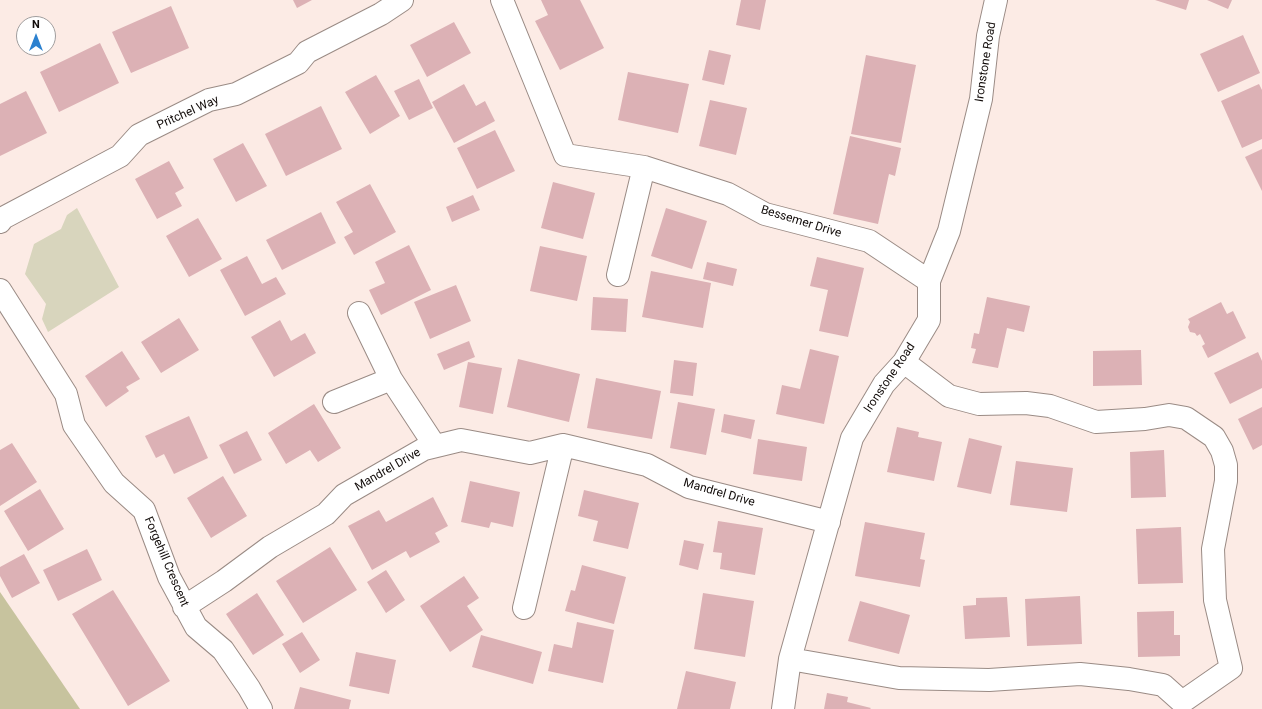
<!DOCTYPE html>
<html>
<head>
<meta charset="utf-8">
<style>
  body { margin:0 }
  #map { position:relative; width:1262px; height:709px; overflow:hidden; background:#fcebe5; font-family:Roboto,sans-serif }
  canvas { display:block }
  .north { position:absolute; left:16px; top:16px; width:40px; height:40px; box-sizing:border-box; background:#fff; border:1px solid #a09d9d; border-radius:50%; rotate:0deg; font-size:11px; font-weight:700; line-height:16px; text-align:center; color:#110b09 }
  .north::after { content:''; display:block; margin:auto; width:14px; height:18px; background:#2c81cf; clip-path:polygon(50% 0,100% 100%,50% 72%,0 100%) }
</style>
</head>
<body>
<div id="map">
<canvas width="1262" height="709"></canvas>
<div class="north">N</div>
</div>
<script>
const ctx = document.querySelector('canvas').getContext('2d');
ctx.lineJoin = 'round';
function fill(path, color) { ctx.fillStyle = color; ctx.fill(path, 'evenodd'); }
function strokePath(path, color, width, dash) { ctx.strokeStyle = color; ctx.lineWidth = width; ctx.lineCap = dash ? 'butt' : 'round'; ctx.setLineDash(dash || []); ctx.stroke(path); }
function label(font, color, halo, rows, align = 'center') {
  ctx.font = font + ' Roboto,sans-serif'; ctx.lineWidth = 3.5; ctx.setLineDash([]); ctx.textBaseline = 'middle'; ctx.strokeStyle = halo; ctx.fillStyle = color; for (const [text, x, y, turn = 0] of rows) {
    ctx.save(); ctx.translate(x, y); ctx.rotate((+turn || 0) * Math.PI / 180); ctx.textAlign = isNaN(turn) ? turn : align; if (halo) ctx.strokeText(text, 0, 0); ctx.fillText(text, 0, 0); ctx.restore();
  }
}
fill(new Path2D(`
  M77,208l42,79 -71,45 -6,-13 4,-15 -21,-30 9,-30 27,-15 6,-14z`), '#d8d5bd');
fill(new Path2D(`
  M0,592l80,117h-80z`), '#c7c39e');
fill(new Path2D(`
  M293,0h19l-15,8z
  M541,0h39l24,48 -44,22 -25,-49 13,-6z
  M741,0h25l-6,30 -24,-5z
  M1155,0h34l-3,10z
  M1207,0h25l-4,9z
  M171,6l18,42 -58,25 -19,-41z
  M454,22l17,31 -44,24 -17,-32z
  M1243,35l17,38 -42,19 -18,-38z
  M100,43l19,40 -60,29 -19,-40z
  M709,50l22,5 -7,30 -22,-5z
  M866,55l50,10 -15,78 -50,-9z
  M628,72l61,12 -11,49 -60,-13z
  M376,75l24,41 -30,18 -25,-42z
  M419,79l14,29 -24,12 -15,-29z
  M464,84l12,22 9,-5 10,20 -41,22 -22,-41z
  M1259,84l3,6v49l-20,9 -21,-47z
  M26,91l21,42 -47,23v-52z
  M710,100l37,8 -11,47 -37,-9z
  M321,106l21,43 -56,27 -21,-42z
  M495,130l20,41 -38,18 -20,-41z
  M850,136l51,12 -6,28 -6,-2 -11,50 -45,-10z
  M243,143l24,43 -31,16 -23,-43z
  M1262,149v42l-17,-34z
  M169,161l15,27 -9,5 7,13 -25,13 -22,-40z
  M553,182l42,11 -12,46 -42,-11z
  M370,184l26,48 -42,23 -10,-18 9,-5 -17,-30z
  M473,195l7,15 -28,12 -6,-15z
  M666,208l41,13 -15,48 -41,-13z
  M321,212l15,31 -54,27 -16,-30z
  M198,218l24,41 -33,18 -23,-41z
  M409,245l22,45 -50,25 -12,-25 16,-7 -10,-21z
  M540,246l47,10 -10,45 -47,-10z
  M247,256l15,28 14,-7 10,17 -41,22 -25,-46z
  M817,257l47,11 -16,69 -29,-6 9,-41 -18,-4z
  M707,262l30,7 -4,17 -30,-7z
  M651,271l60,12 -8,45 -61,-11z
  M456,285l15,36 -41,18 -16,-37z
  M593,297l35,2 -2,33 -35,-2z
  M987,297l43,9 -6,26 -17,-4 -9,40 -26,-5 4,-14 -5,-1 3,-15 5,1z
  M1221,302l6,12 6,-3 13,27 -38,20 -6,-12 3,-2 -5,-10 -3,2 -2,-3 -5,-1 -2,-5 2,-5 -2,-3z
  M179,318l20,32 -38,23 -20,-31z
  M280,320l11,21 14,-8 11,20 -42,24 -23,-40z
  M469,341l6,16 -31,13 -7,-16z
  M810,349l29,7 -15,68 -48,-10 6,-29 18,4z
  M1141,350l1,35 -49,1v-35z
  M122,351l18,28 -14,8 3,4 -23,16 -21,-31z
  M1258,352l4,9v27l-32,16 -16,-31z
  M518,359l62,15 -11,48 -62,-15z
  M674,360l23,3 -4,33 -23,-3z
  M468,362l34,6 -9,46 -34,-7z
  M596,378l65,13 -9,48 -65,-11z
  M678,402l37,7 -9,46 -36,-7z
  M314,404l27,44 -23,14 -8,-12 -24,14 -18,-31z
  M1262,407v38l-9,5 -15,-31z
  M724,414l31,6 -4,19 -30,-7z
  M189,416l19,42 -34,16 -10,-20 -8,4 -11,-22z
  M897,427l22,5 -1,5 24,5 -8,39 -47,-9z
  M247,431l15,29 -28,14 -15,-29z
  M969,438l33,8 -11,48 -34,-7z
  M758,439l49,8 -5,34 -49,-7z
  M12,443l25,39 -37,24v-56z
  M1164,450l2,47 -35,1 -1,-46z
  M1016,461l57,7 -6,44 -57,-7z
  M223,476l24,40 -36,22 -24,-40z
  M470,481l50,11 -7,35 -22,-5 -2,6 -28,-6z
  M40,489l24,40 -36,22 -24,-40z
  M584,490l55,13 -11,46 -35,-8 5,-20 -20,-5z
  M433,497l15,29 -13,7 5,9 -30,16 -4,-7 -34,19 -24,-44 31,-16 7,12z
  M718,521l45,7 -8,47 -35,-6 2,-16 -9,-1z
  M865,522l60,11 -5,26 5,1 -5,27 -65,-11z
  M1181,527l2,56 -45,1 -2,-55z
  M684,540l20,4 -6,26 -19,-5z
  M330,547l27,43 -54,33 -27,-42z
  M87,549l15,31 -44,21 -15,-31z
  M24,554l16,29 -28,15 -12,-22v-9z
  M582,565l44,12 -12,47 -49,-13 6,-21 4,1z
  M386,570l19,30 -19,13 -19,-31z
  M464,576l15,22 -12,8 16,24 -33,22 -30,-46z
  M113,590l57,91 -42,25 -56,-92z
  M257,593l27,42 -31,20 -27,-41z
  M703,593l51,8 -9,56 -51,-8z
  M1080,596l2,48 -55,2 -2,-47z
  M1007,597l3,40 -45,2 -2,-33 13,-1v-7z
  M860,601l50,14 -11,39 -51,-13z
  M1174,611v24h6v21l-42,1 -1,-45z
  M577,622l37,8 -11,53 -55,-12 6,-27 18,4z
  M302,632l18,28 -20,13 -18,-29z
  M481,635l61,17 -9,32 -61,-17z
  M356,652l40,8 -7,34 -40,-8z
  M686,671l50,11 -6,27h-53z
  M300,687l51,13 -2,9h-55z
  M827,693l21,4 -1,5 24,6 -1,1h-46z`), '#dcb1b5');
const street = new Path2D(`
  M502,0l63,155 79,12 -26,108
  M644,167l84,27 37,20 104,27 60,40
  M0,222l3,-4 117,-62 19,-21 70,-35 27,-6 62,-31 9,-11 74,-38 21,-14
  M0,290l66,104 8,31 40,58 30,27 25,67 27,50 27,23 26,38 12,21
  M359,313l32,66 44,67
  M904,362l45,34 30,8 47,-1 24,3 46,16 49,-3 24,-4 17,3 28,19 8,14 4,14v16l-13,68 2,51 16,68 -49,34
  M334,402l57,-23
  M184,607l40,-26 46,-34 56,-33 18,-19 80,-46 37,-9 69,13 33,-8 84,20 42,22 140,35
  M524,608l39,-163
  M790,659l109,19 90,2 91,-6 49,5 34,6 19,17
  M783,709l7,-50 62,-221 32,-54 20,-22 25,-42v-39l20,-50 32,-132 7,-63 8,-36`);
strokePath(street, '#9a8b85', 24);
strokePath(street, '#fff', 22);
label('12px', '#110b09', '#fff', [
  ["Ironstone Road",986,62,-81],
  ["Pritchel Way",188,113,-24],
  ["Bessemer Drive",801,222,17],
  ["Ironstone Road",890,378,-56],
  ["Mandrel Drive",388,470,-30],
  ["Mandrel Drive",719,493,16],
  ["Forgehill Crescent",166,562,67]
]);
</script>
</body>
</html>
